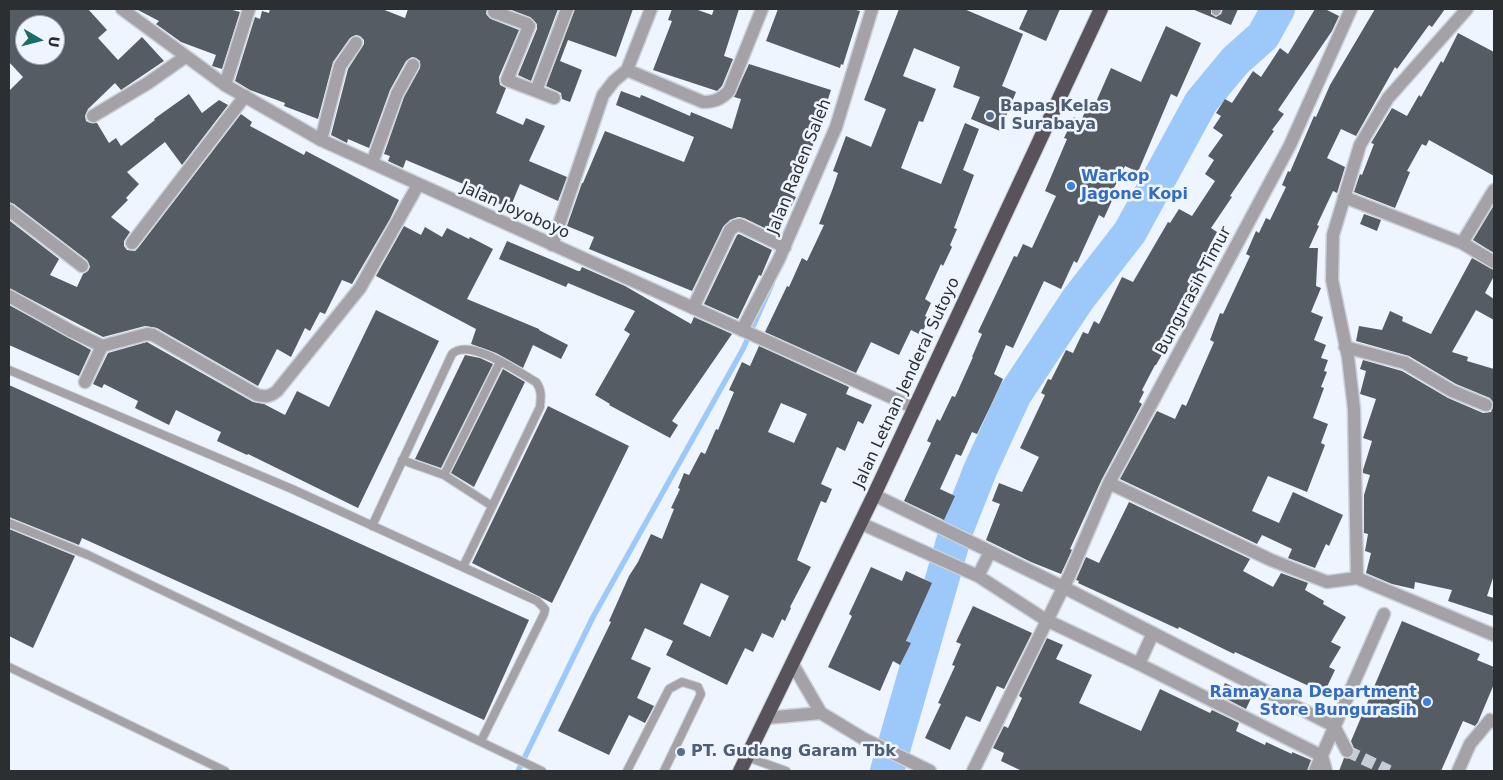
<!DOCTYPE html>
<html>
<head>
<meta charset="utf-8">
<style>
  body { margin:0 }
  #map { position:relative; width:1503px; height:780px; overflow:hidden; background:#eef5ff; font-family:"DejaVu Sans",sans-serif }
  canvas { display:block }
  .frame { position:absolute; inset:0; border:10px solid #2c2f32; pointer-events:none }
  .north { position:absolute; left:15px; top:15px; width:50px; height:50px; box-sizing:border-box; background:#eef5ff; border:1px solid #a0a6ad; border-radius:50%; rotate:98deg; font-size:14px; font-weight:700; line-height:20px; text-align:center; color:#2c2f32 }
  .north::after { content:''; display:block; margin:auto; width:18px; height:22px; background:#1d6a6c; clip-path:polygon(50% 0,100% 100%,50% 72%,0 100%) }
</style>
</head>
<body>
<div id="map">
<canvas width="1503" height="780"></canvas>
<div class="frame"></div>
<div class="north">U</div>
</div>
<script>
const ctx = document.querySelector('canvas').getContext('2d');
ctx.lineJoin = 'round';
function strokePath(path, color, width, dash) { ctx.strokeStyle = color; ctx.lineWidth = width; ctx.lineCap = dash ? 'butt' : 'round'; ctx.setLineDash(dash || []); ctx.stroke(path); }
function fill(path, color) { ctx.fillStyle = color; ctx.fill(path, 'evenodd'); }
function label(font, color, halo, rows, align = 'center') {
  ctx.font = font + ' "DejaVu Sans",sans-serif'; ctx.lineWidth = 5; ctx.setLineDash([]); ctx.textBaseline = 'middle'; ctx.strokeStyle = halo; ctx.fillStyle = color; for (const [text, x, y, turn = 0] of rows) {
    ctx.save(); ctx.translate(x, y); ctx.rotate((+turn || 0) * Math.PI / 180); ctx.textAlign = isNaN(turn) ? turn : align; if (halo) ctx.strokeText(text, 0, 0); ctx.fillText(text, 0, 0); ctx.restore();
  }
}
strokePath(new Path2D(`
  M518,771l75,-154 150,-268 29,-65`), '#9dc9fa', 5.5);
strokePath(new Path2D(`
  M887,771l69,-240 25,-63 34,-74 63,-95 52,-67 71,-130 34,-41 28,-25 15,-27`), '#9dc9fa', 34);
fill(new Path2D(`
  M9,9h79l19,21 -9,8 20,22 24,-23 22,24 -43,29 -6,-7 -27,26 -3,7 1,5 4,2h7l12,20 7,-5 5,8 34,-26 -1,-1 35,-25 13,19 17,-13 9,5 -46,60 -17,-23 -38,30 12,12 -13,14 2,2 -17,17 19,15 -6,9v5l3,4 8,1 3,-3 103,-134 11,8 -2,4 15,8 39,21 2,-4 93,49 -9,19 -38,65 -10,-4 -17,34 -5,-2 -10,19 -5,-3 -14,29 -14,-8 -19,37 -101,-58 -12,-2 -42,11 -94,-49v-64l1,-3 49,38 -9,16 27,12 6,-13 5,-3 2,-4 -3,-7 -73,-56 -5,-2v-111l14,-14 -14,-15zM25,25h30v30h-30z
  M136,9h93l11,3 -18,57 -10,-3 4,-11 -35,-13 -25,-18 3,-3z
  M270,9h112l23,9 3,-9h79l-1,5 5,5 28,11 -20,47 1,8 6,3 -10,25 27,12 3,-7 19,8 -16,35 38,16 -9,24 -38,-17 -10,24 -20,-8 2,-4 -86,-36 -3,8 -15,-7 2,-5 -6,-2 20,-57 16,-29v-7l-4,-3 -4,-1 -6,4 -16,29 -21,58 -21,-9 -1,4 -16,-8 17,-66 16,-25v-4l-4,-4 -4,-1 -6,3 -17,24 -15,57 -34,-13 1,-3 -35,-13 -15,-9 20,-64 5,2 2,-8 7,2z
  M509,9h49l-27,72 -13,-6 19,-46v-5l-7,-7z
  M575,9h58l-17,48 -48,-17 -8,21 22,9 -12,32 -8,-3 -1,-6 -4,-2 -11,-5z
  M672,9h23l17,6 2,-6h25l-15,47 9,3 -11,27 -5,5 -64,-21 19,-49 -4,-1z
  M778,9h74l8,2 -17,54 -2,-1 -1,4 -74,-27z
  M899,9h65l59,25 -21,52 14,6 -16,39 -29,-12 9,-22 -27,-10 7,-20 -46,-19 -11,28 33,13 -13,33 -4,-1 -18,47 40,16 24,-61 14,6 -16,41 11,5 -20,53 3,1 -7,16 2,2 -9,19 -2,-2 -16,35 6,4 -6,13 4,2 -8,17 -10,-5 -12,25 -28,-13 -15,31 -91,-41 22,-46 2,1 13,-29 5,3 17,-36 -5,-1 14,-36 5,-15 -5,-2 13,-35 25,11 15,-38 -22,-9z
  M1028,9h32l-14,32 -27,-12z
  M1192,9h19v5l5,3 5,-3 2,-5h15l-7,16z
  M1315,9h10l14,7 -7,15 -54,79 6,4 -12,16 2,1 -44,65 2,1 -21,31 6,4 -8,15 5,3 -16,29 -34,72 -8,14h-1l-13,25 2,2 -5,10 3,2 -40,75 -32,70 2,1 -11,24 -30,-12 -45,-22 14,-36 -8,-3 7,-18 23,9 17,-35 -19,-9 25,-53 -4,-2 7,-14 3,1 15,-30 7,3 10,-21 5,2 6,-13 5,3 23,-47 11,5 35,-60 2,1 9,-14 13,7 23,-35 -10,-7 9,-14 -6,-4 15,-21 -10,-7 8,-12 -5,-3 9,-14 7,4 21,-32 8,6 19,-29 8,6z
  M1375,9h70l-13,18 -3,-2 -32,44 -2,-2 -39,69 -15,-7 -14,29 18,9 -8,26 -4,-2 -16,34 2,1 -10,22h9l-2,38 5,2 -10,24 12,5 -9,23 12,5 -5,13 7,2 -4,11 3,1 -6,15 3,1 -11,30 15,6 -7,19 4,2 -18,47 -39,-16 -16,35 27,12 14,-31 50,23 -14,31 -3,-2 -11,24 -27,-10 4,-9 -30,-14 -5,9 -137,-65 37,-68 18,8 7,-15 4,2 28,-64 -4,-2 10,-27 3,1 27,-58 -4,-2 10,-23 3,2 7,-15 4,2 16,-33 -4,-2 6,-14 2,1 24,-56 2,1 14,-32z
  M1166,26l35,17 -24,54 -6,-3 -33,78 -13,-6 -13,26 3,2 -11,24 -5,-3 -22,48 -3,-2 -13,28 -17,-8 -31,67 -7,-3 -12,29 9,5 -12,26 -14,29 -5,-2 -11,24 -5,-2 -16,35 15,7 -11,24 -40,-19 27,-58 -4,-2 10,-22 3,2 12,-25 3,1 18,-40h-1l10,-23 -4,-2 36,-76 3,1 6,-13 9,4 24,-52 -11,-5 22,-52 -3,-1 10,-21 7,4 9,-21 6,2 15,-34 30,14z
  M1458,33l36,19v124l-65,-36 -3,6 -4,-2 -15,27 3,1 -15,36 -41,-16 6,-18 2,1 12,-31 -3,-1 21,-35 15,8 12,-21 2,2 20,-36 2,2z
  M749,64l82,26 -25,76 -5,-2 -10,31 5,2 -19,37 -33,-16 -6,-1 -8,3 -7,7 -31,64 -103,-42 5,-12 -27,-11 15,-43h1l22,-52 79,31 10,-25 -78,-32 5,-14 19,7 1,-3 3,1 46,20 1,-4 41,17 9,-30 -7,-2z
  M1494,205v48l-21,-13z
  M1364,214l17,6 -4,11 -17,-7z
  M404,226l17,9 4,-8 17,10 5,-9 22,11 1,-2 23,12 -26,50 72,30v1l29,15 -7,14 -28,-14 -10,23 -27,-15 -25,-9 5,-15 -100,-53z
  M739,234l33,16 -11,26 -2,-1 -21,44 -34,-15 33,-69z
  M507,241l71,30h2l2,-4 43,19 66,38 3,-7 38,17 -60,87 6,4 -8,13 -61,-33 1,-1 -15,-9 35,-61 -6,-4 11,-19 -67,-28 -2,4 -67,-28z
  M1472,258l22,12v6l-9,17 9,6v21l-18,-10 -24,42 16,5 -1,4 27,8v206l-7,21 7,2v18l-46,-15 4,-11 -37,-8 -1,7 -22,-5 -26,-11 5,-20 -6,-2 3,-17 -4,-1v-38l6,-20 -7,-2v-3l9,-29 -9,-3 13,-39 -16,-5 6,-23 -6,-2 3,-9 39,11 46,27 35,15 8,-1 3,-8 -4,-6 -34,-14 -47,-28 -53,-15 3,-15 23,4 8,-19 13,6 -1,4 29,13z
  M9,305l82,45 -12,26 -70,-31z
  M376,310l63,31 -81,167 -110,-54 -1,1 -30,-14 4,-9 -25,-12 -20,-10 -7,15 -34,-17 3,-7 -34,-17 -2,4 -9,-4 15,-31 39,-11 106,60 11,2 21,11 12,-24 32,16z
  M759,346l90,41 -3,7 26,11 -9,19 -5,-3 -13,30 -8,-4 -16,37 11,5 -6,14 -5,-2 -24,59 14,7 -21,40 1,1 -6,13 -3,-2 -9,19 -11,-5 -9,19 -8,-4 -18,37 -61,-30 7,-14 -28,-13 -14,31 20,9 -14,30 17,8 -9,17 -16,-8 -20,40 -51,-24 53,-109 -2,-1 20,-45 9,-14 13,-28 11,5 12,-30 -3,-1 9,-19 -2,-1 6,-15 5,2 12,-23 4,2 11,-25 2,1 16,-38 -5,-2 13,-28 8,4zM781,403l26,11 -13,29 -26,-11zM701,583l28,13 -19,41 -27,-13z
  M465,355l15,3 13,6 -52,104 -26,-9z
  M503,369l22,13 -51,105 -23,-14z
  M9,385l520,235 -45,100 -402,-182 -3,7 -70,-28z
  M548,406l81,40 -77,157 -80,-40z
  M1129,502l121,57 -7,12 30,16 8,-14 27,10 -3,7 19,11 -1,3 23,13 -15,25 10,5 -12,20 6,3 -11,23 -89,-41 -1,2 -55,-27 -1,2 -100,-46 1,-2 -3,-1 10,-23 13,6z
  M9,529l66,27 -42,92 -24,-12z
  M871,567l31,14 4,-10 26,12 -26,58 5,2 -11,22 -7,-4 -13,30 -52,-24 24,-51 -3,-2z
  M973,606l59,27 -28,56 -7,-3 -17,36 -14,-6 -16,34 -25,-12 16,-34 -3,-1 17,-37 -3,-1 9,-21 -5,-2z
  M1402,621l78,33 -3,6 17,7v17l-16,38 -3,4 -12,-5 -22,50h-102l5,-13h6l4,-3 1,-4 -4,-10z
  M1047,638l16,7 -7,14 36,16 -13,28 62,28 19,-42 50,24 2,-3 27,13 -3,8 29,14 1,-3 26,12v-2l19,8 -4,11h-285l-21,-10 3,-8 -11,-5 11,-22 4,2 14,-30 -3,-2z
  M1225,683l27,13 -6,13 -27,-14z`), '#555c64');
strokePath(new Path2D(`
  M1347,751l42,20`), '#c7cdd6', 12, [12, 6]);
const service = new Path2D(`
  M1216,11l1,-2
  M9,370l283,119 245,112 8,8 -1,5 -63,127
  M402,460l42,15 56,-113
  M444,475l48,31
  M9,523l79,32 454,216
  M372,526l80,-172c17,-17 66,18 84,28 6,8 5,15 4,25l-77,160
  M9,667l216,104
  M747,757l39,14
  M627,771l42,-82 13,-7 16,5 3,7 -37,77`);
const minor = new Path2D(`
  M495,9l-1,3 33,12 2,2 -22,54 47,18
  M627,70l24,-61
  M225,85l24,-76
  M536,91l31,-82
  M93,116l55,-33 37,-26
  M321,140l19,-74 16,-23
  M372,163l25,-69 16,-29
  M1344,197l118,46 32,-53
  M9,210l73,56
  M132,243l113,-147
  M1462,243l32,19
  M552,245l51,-150 11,-14 13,-11 76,32c12,0 18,-3 26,-11l33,-82
  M9,296l62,35 31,15 45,-12 6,1 104,60c8,2 13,2 20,-4l83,-103 58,-103
  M693,308l37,-78 5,-4 5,-1 45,22
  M742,330l37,-71 57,-132 36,-118
  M1345,347l60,16 47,28 34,14
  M85,382l17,-36
  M1109,483l162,77 56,22 30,-4 137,57
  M874,495l189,92 271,139 13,25
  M860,523l118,53 68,44 93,44 183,92 4,15
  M978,576l12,-24
  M1357,578l-3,-169 -6,-52 -16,-77 1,-45 27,-90 28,-47 79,-89
  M792,663l29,50 43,26 66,32
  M1139,664l14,-31
  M766,718l55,-5
  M973,771l97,-197 39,-91 181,-338 61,-136
  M1315,771l69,-157
  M1458,771l12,-27 20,-24 4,2`);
const tertiary = new Path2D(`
  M122,9l103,76 96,55 594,268`);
const trunk = new Path2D(`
  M740,771l134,-276 227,-486`);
strokePath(service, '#cbd1da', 10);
strokePath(minor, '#cbd1da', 15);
strokePath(tertiary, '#cbd1da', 15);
strokePath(trunk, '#cbd1da', 16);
strokePath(service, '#a4a2a6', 8);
strokePath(minor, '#a4a2a6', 12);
strokePath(tertiary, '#a4a2a6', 12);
strokePath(trunk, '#58525a', 14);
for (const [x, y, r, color] of [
  [990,116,5,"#5c6f8a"],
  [1071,186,5,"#3f7fe0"],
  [1427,702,5,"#3f7fe0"],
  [681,752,5,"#5c6f8a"]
]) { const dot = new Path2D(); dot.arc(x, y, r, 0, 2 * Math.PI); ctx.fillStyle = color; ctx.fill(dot); strokePath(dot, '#eef5ff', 2); }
label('bold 16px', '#4e5e75', '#eef5ff', [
  ["Bapas Kelas",1000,107],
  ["I Surabaya",1000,125],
  ["PT. Gudang Garam Tbk",691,752]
], 'left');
label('16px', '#2c2f32', '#eef5ff', [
  ["Jalan Raden Saleh",800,167,-68],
  ["Jalan Joyoboyo",515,211,24],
  ["Bungurasih Timur",1194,291,-62],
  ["Jalan Letnan Jenderal Sutoyo",907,383,-65]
]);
label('bold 16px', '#366cbe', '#eef5ff', [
  ["Warkop",1081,177],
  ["Jagone Kopi",1081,195],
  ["Ramayana Department",1417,693,"right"],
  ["Store Bungurasih",1417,711,"right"]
], 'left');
</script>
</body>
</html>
